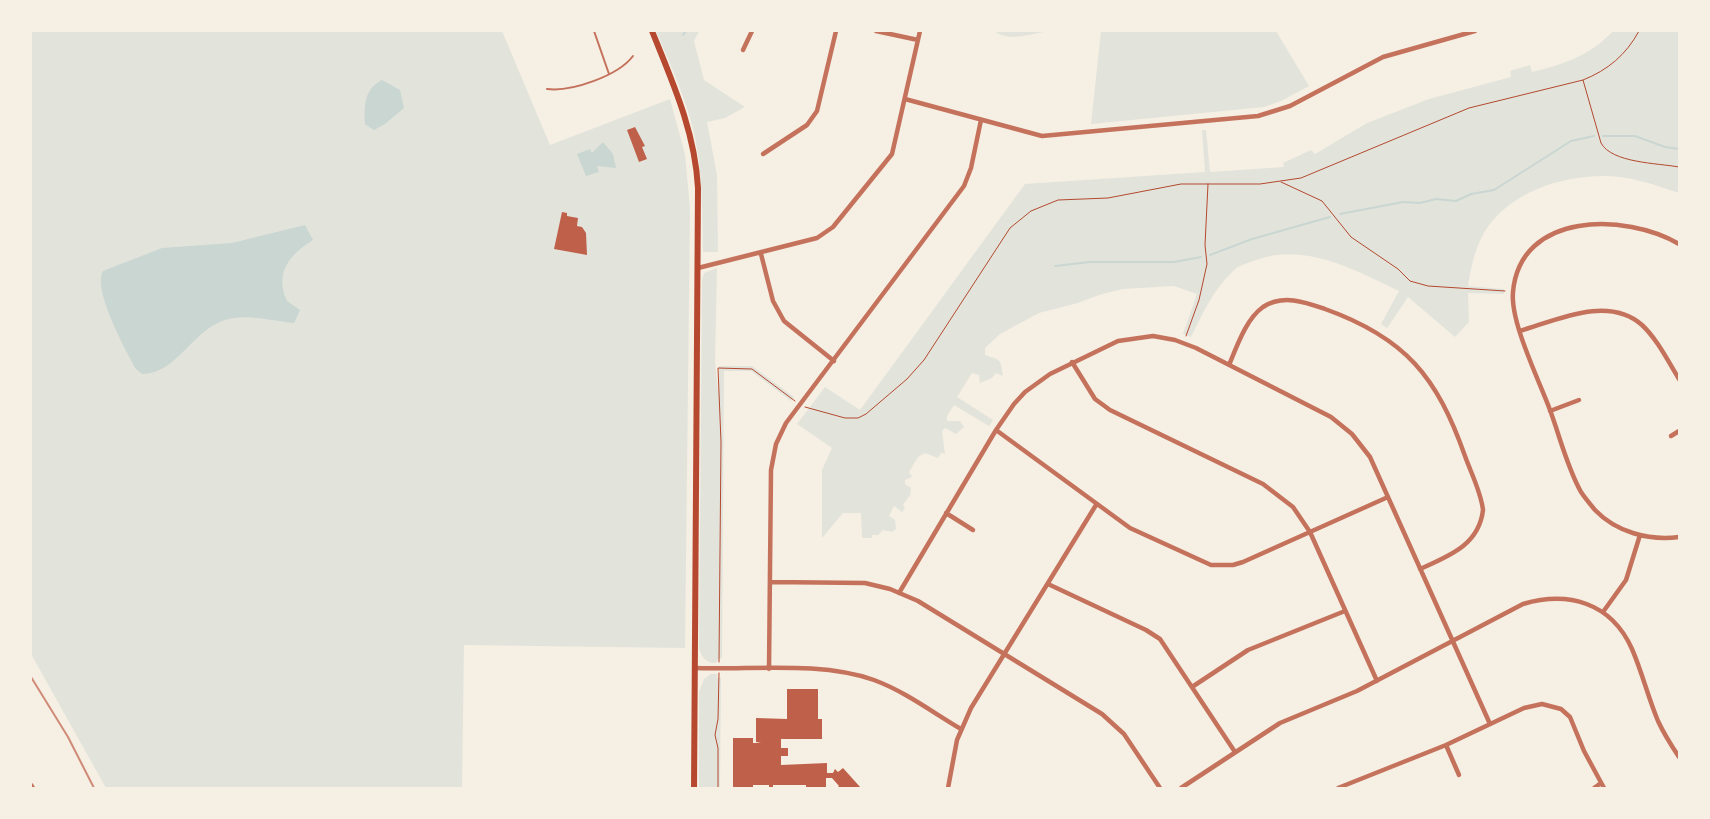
<!DOCTYPE html>
<html>
<head>
<meta charset="utf-8">
<style>
  body { margin:0 }
  #map { position:relative; width:1710px; height:819px; overflow:hidden; background:#f6efe4; font-family:Figtree,sans-serif }
  canvas { display:block }
  .frame { position:absolute; inset:0; border:32px solid #f6efe4; pointer-events:none }
</style>
</head>
<body>
<div id="map">
<canvas width="1710" height="819"></canvas>
<div class="frame"></div>
</div>
<script>
const ctx = document.querySelector('canvas').getContext('2d');
ctx.lineJoin = 'round';
function fill(path, color) { ctx.fillStyle = color; ctx.fill(path, 'evenodd'); }
function strokePath(path, color, width, dash) { ctx.strokeStyle = color; ctx.lineWidth = width; ctx.lineCap = dash ? 'butt' : 'round'; ctx.setLineDash(dash || []); ctx.stroke(path); }
fill(new Path2D(`
  M31,31h471l48,114 120,-46 15,55 5,55 -5,439 -221,-3 -2,143h-356l-75,-134z
  M656,31h43l-5,10 10,39 41,27 -20,11 -18,4 10,53 1,77h-15c-1,-40 0,-79 -9,-119 -8,-35 -24,-69 -38,-102z
  M994,31h56c-18,2 -40,12 -56,0z
  M1101,31h175l33,55 -28,15 -17,6 -173,17z
  M1613,31h66v162c-24,-8 -49,-17 -74,-17 -45,0 -95,16 -120,55 -10,17 -14,36 -17,55l36,3v5l-36,-1 1,29 -14,15 -47,-40 -21,31 -6,-4 18,-33c-44,-21 -94,-49 -143,-31 -5,2 -13,4 -18,7 -22,17 -35,46 -47,70l-8,-3 14,-40 -23,-8 -51,3 -24,6 -21,8 -39,10 -39,21 -15,14v7c17,6 15,3 18,21l-7,-3 -4,5 -12,5 -1,-8 -7,-2 -15,24 36,23 -4,6 -35,-21 -7,11v5h13l4,6 -8,7 -11,-6 -3,3 3,23 -4,-1 -3,5 -13,-5 -7,4 -9,15 3,5 -7,3v4l6,4 -1,7 -7,10 2,3 -3,4 -8,-6 -5,10 6,4 1,9 -4,3 -9,-2 -5,5h-6v3h-10l-1,-25h-18l-21,25v-68l10,-22 -35,-24 28,-37 35,23 165,-226 180,-12 -3,-42h4l4,42 74,-5 -1,-4 28,-13 4,4 52,-31 62,-24 82,-22 -1,-6 20,-6 2,7c32,-8 58,-16 81,-41z
  M717,268l-2,93 3,32 1,-27h33l42,31 -3,4 -40,-30h-27l-2,287 -4,1 -2,4c-9,1 -15,-6 -17,-15l3,-369 2,-6z
  M711,674h6v4h4l-1,110h-21v-96l5,-13z`), '#e2e4dc');
fill(new Path2D(`
  M382,80l18,10 4,18 -19,16 -11,6 -9,-6c-1,-18 -1,-35 17,-44z
  M603,142l10,12 3,14 -19,-2 2,6 -13,4 -9,-22 13,-5 2,4z
  M305,225l8,15c-23,14 -39,33 -26,61l13,9 -6,13c-21,-2 -48,-10 -69,-3 -33,10 -48,54 -83,54l-6,-5c-10,-18 -44,-80 -33,-98l59,-23 70,-5z`), '#c9d6d2');
strokePath(new Path2D(`
  M683,35l3,-4
  M1603,136h32l30,11 14,2
  M1340,214l63,-12 17,1 16,-4 20,2 15,-7 23,-4 77,-49 23,-5
  M1210,255l42,-16 78,-22
  M1055,266l35,-4h84l27,-5`), '#c9d6d2', 2);
fill(new Path2D(`
  M635,127l10,19 -3,1 5,12 -8,3 -12,-32z
  M562,212l5,1v3l11,2 -1,8 5,1 4,6 1,22 -33,-6z
  M787,689h31v30h4v20h-41v9h7v8h-7v9l46,-2v10h6l2,-4 3,3 5,-4 18,20h-24l2,-2 -7,-8h-6v10h-20v-3h-33v3h-4v-3h-16v3h-20v-50h20v5h8l-5,-1v-24l31,1z`), '#bf614a');
strokePath(new Path2D(`
  M1583,80c25,-10 43,-25 56,-49
  M1281,182l41,19 29,36 47,32 12,12 18,5 77,5
  M1186,336l13,-36 8,-36 -2,-19 3,-61
  M805,407l40,11h13l8,-4 41,-35 17,-19 86,-132 21,-17 27,-11 50,-2 73,-14h79l41,-6 168,-70 114,-28 18,63c11,20 56,20 78,24
  M719,662l2,-220 -3,-74 34,1 43,32
  M718,788v-40l-3,-13 3,-16 1,-46`), '#b5482f', 1);
strokePath(new Path2D(`
  M594,31l15,43
  M547,89c24,3 71,-13 86,-33`), '#c5725c', 2);
strokePath(new Path2D(`
  M876,31l42,9
  M743,50l9,-19
  M905,99l137,37 216,-20 32,-10 93,-49 92,-26
  M763,154l44,-29 10,-14 19,-80
  M1679,244c-53,-31 -159,-33 -166,48 -3,30 26,88 37,118 10,27 17,57 31,82 4,6 9,12 14,18 21,22 54,31 84,27
  M761,254l12,47 11,20 50,40
  M698,268l119,-30 16,-11 59,-73 28,-123
  M1520,331c37,-11 88,-36 122,-6 15,14 26,36 37,54
  M1072,362l23,37 15,11 153,74 30,23 17,25 67,149
  M1229,365c8,-19 17,-46 34,-58 20,-13 42,-5 62,2 81,29 112,68 140,147 6,17 16,36 18,54 -4,35 -34,46 -63,59
  M1550,411l29,-11
  M996,430l134,98 81,37h22l10,-3 145,-65
  M1671,436l8,-5
  M946,513l27,17
  M770,582l95,1 25,6 28,12 184,113 22,20 36,54
  M1048,584l98,46 14,9 75,113
  M899,593l97,-163 18,-26 11,-12 25,-18 68,-33 35,-5 22,4 21,8 135,69 21,17 18,23 120,267
  M1603,612l23,-32 14,-45
  M695,668c57,2 125,-7 179,12 32,12 58,32 87,49
  M769,669l2,-199 5,-26 10,-21 178,-237 7,-18 10,-48
  M1192,687l56,-37 97,-39
  M1446,745l13,30
  M31,785l2,3
  M948,788l9,-48 14,-32 125,-203
  M1181,788l99,-65 77,-32 166,-87c45,-13 88,-2 109,45 10,23 16,48 26,72 6,13 13,24 21,36
  M1338,788l108,-43 78,-37 18,-4 19,5 9,8 14,34 20,37
  M1594,788l7,-5`), '#c5725c', 4.5);
strokePath(new Path2D(`
  M652,31c21,52 43,101 46,157l-4,600`), '#b5482f', 6);
strokePath(new Path2D(`
  M31,677l37,60 26,51`), '#cf8b77', 2);
</script>
</body>
</html>
